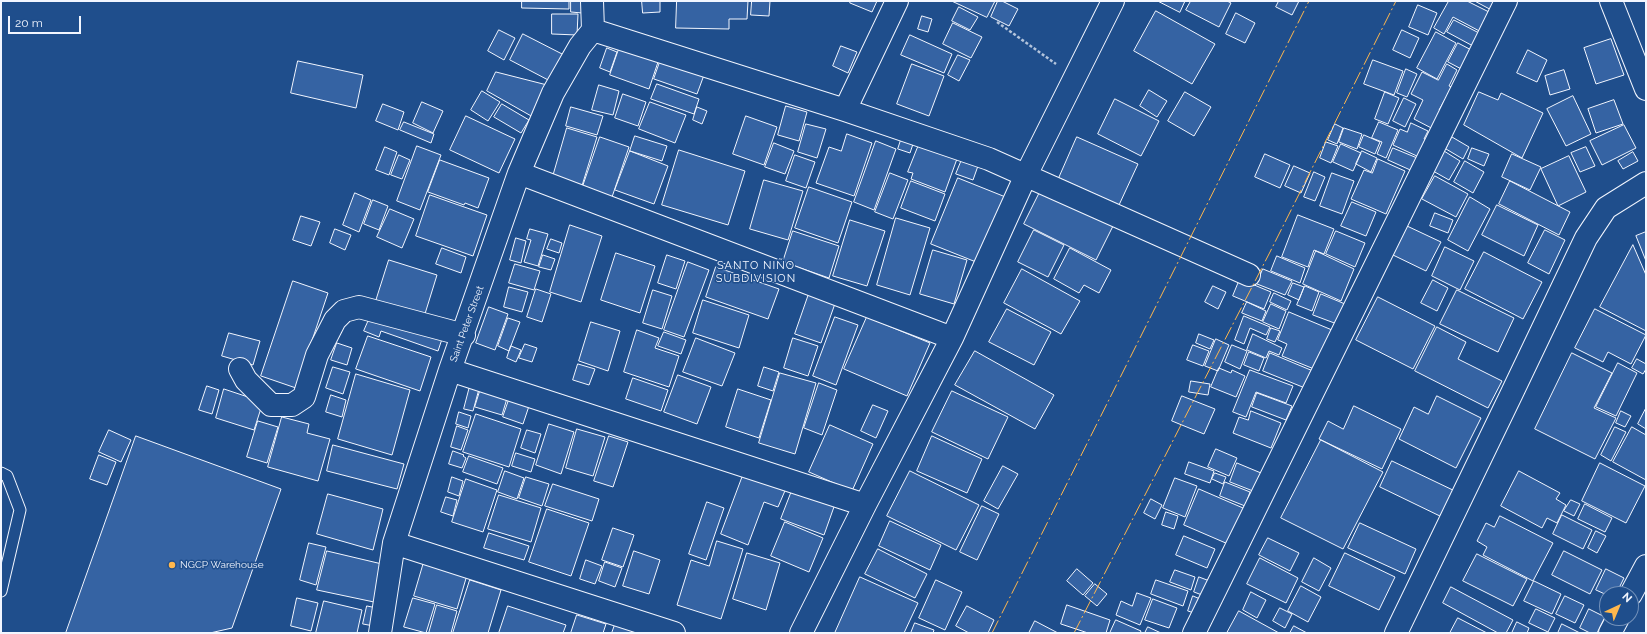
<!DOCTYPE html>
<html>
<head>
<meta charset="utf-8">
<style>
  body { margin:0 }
  #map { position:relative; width:1647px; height:634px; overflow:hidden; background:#1f4e8c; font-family:Raleway,sans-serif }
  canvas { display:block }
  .frame { position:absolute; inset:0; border:2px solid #f2f6ff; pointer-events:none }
  .north { position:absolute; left:1599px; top:586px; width:40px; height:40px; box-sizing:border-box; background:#1f4e8c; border:1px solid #7391ba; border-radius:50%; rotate:44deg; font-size:11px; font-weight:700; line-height:16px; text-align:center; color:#f2f6ff }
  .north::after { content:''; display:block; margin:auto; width:14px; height:18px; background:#ffb74d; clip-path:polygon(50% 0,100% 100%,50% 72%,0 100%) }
  .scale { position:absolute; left:8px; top:16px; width:73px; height:18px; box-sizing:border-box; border:2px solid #f2f6ff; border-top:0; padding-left:5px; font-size:12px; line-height:14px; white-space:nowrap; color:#f2f6ff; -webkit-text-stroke:3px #1f4e8c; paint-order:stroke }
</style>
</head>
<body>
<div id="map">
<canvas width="1647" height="634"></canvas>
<div class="frame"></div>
<div class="north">N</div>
<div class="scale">20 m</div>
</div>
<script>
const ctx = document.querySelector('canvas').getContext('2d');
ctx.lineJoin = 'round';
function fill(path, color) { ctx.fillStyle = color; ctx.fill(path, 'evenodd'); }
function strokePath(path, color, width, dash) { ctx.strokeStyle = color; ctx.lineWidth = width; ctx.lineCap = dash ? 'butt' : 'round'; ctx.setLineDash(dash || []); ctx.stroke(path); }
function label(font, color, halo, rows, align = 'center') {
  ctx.font = font + ' Raleway,sans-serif'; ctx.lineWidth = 3; ctx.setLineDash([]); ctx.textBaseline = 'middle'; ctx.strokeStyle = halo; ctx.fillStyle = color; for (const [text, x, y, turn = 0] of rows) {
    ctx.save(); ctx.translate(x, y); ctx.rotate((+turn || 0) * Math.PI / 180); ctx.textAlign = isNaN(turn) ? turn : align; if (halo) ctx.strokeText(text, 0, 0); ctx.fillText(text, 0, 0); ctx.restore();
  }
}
const building = new Path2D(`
  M522,1h47v8l-47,-1z
  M571,1h12l-1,12 -11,-1z
  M642,1h18v11l-17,1z
  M677,1h71l-1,18h-18v10l-53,-1z
  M752,1h18l-1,15 -18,-1z
  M851,1h26l-5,11 -22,-9z
  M952,1h43l-8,16z
  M998,1h4l16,8 -9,17 -18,-9z
  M1158,1h27l-5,11z
  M1191,1h36l4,2 -12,24 -33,-17z
  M1279,1h20l-7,14 -16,-8z
  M1449,1h18l28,14 -10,19 -32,-17 -9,17 -10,-6z
  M1475,1h26l-5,11z
  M1418,5l19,8 -9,22 -19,-8z
  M959,7l19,10 -8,13 -18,-9z
  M1156,11l59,33 -23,40 -58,-33z
  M1236,13l19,10 -10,20 -19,-9z
  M552,14h26l-1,21 -25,-1z
  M922,16l10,3 -4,13 -10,-3z
  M1454,20l25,13 -6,13 -26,-14z
  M953,23l29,14 -11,21 -28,-14z
  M499,30l16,8 -11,22 -16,-9z
  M1402,30l17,8 -9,20 -17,-8z
  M1436,32l20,11 -19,36 -20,-11z
  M523,34l43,22 -14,26 -42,-22z
  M910,35l42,19 -8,19 -43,-18z
  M1611,39l13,36 -28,9 -12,-36z
  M1458,43l21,11 -10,19 -21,-11z
  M620,46l39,13 -10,30 -39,-14z
  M841,46l16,6 -9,21 -15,-7z
  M607,48l10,4 -7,20 -10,-4z
  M1528,50l19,10 -10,22 -20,-9z
  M958,55l12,5 -11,21 -11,-6z
  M661,59l43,16 -7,19 -43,-15z
  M1373,60l30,11 -9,24 -30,-11z
  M298,61l65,14 -7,33 -65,-15z
  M912,64l32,12 -15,40 -32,-12z
  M1447,64l10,6 -8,16 3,1 -13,23 9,4 -9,18 -25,-13 9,-19 -12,-6 11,-22 16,8z
  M1406,69l11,5 -10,23 -10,-4z
  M1564,70l6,19 -20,6 -5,-19z
  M496,72l55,14 -18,31 -46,-26z
  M657,84l42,15 -5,15 -43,-15z
  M599,85l20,6 -6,24 -21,-5z
  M1149,90l18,11 -10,16 -17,-11z
  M482,91l18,11 -12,19 -17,-11z
  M1185,92l26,15 -17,29 -26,-15z
  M1385,92l14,6 -11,26 -13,-5z
  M1479,92l19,8 3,-7 42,20 -21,45 -58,-33z
  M623,94l23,8 -8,24 -23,-8z
  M1573,96l18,38 -25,12 -19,-37z
  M1404,98l12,6 -11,23 -12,-6z
  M1115,99l44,22 -18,35 -43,-22z
  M1614,100l9,24 -27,9 -8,-24z
  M422,102l21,9 -10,22 -20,-10z
  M650,102l36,13 -11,28 -36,-14z
  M383,104l21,8 -6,18 -22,-9z
  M502,104l27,16 -8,13 -27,-16z
  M786,106l21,6 -8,29 -21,-6z
  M571,107l32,9 -6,19 -31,-9z
  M697,107l10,4 -5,13 -9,-4z
  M466,116l49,23 -16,34 -49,-23z
  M746,116l31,11 -13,38 -31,-11z
  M404,122l30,12 -3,9 -31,-13z
  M1379,122l19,8 -12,28 -9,-4 5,-12 -10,-4z
  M1411,123l17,8 -4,8 2,1 -7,17 -26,-12 7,-16 7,3z
  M806,124l20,5 -9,29 -19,-6z
  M1335,124l8,4 -6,16 -9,-4z
  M1624,125l12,23 -34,17 -12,-24z
  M567,128l30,9 -16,52 -29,-9z
  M1344,128l18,6 -5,15 -18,-7z
  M847,134l25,9 -18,53 -38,-13 13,-36 12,4z
  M1364,135l16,7 -5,12 -16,-7z
  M635,136l32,10 -5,15 -32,-10z
  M600,137l29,10 -18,53 -29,-11z
  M902,137l12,4 -4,12 -12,-4z
  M1077,137l61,27 -19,41 -60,-27z
  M1452,137l17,10 -6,12 -17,-10z
  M876,141l20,8 -22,61 -20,-8z
  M920,142l38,14 -13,36 -34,-13 2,-6 -5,-1z
  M1326,142l12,4 -7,17 -11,-5z
  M774,143l20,8 -9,23 -20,-7z
  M1341,144l20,9 -8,18 -20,-9z
  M417,146l24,9 -21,55 -23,-9z
  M385,147l12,5 -8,23 -13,-5z
  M1586,147l9,19 -15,6 -9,-19z
  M1393,148l29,12 -5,13 -29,-13z
  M1472,148l17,6 -5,12 -16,-7z
  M679,150l66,21 -17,54 -66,-20z
  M630,151l38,15 -14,38 -39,-14z
  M1362,151l15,7 -6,14 -15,-8z
  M1444,151l16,10 -11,19 -16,-9z
  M1633,152l5,9 -15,8 -5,-8z
  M1265,154l25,11 -10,23 -25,-11z
  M1512,154l29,13 -11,23 -28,-13z
  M399,155l11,5 -8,19 -11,-4z
  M795,155l20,7 -9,26 -20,-7z
  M1569,156l17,36 -28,14 -17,-37z
  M963,157l16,6 -6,17 -17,-6z
  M1378,159l27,12 -19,43 -35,-15 13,-29 8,3z
  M440,160l49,18 -11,30 -13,-5 -1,2 -36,-13z
  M1465,161l19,11 -11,21 -19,-11z
  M1294,166l16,7 -9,20 -16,-7z
  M1314,172l11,5 -10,24 -11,-4z
  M890,173l18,7 -15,39 -18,-7z
  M1332,173l22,8 -12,33 -22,-8z
  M1435,176l33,18 -12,23 -34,-18z
  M958,178l50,20 -27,66 -50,-20z
  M764,180l39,11 -15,49 -38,-11z
  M911,181l34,13 -10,27 -34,-13z
  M1510,181l60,31 -11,23 -60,-31z
  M1043,186l72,36 -19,38 -72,-36z
  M809,187l43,15 -14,41 -43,-15z
  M355,193l16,7 -12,32 -16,-7z
  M430,195l57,20 -14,41 -57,-20z
  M1470,197l20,12 -22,42 -20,-11z
  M373,200l15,6 -9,24 -15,-6z
  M1352,202l24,10 -10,24 -25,-10z
  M1497,205l41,20 -14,31 -42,-21z
  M390,209l24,10 -12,29 -25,-11z
  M1435,213l18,7 -5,13 -18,-7z
  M1298,215l36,14 -10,25 -10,-4 -6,17 -26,-10z
  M301,216l19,6 -9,24 -18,-6z
  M896,218l34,10 -20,67 -33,-10z
  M850,220l35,11 -18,55 -34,-10z
  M570,225l32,11 -21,66 -31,-10z
  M1407,226l34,16 -15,29 -33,-16z
  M335,229l16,6 -6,15 -15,-7z
  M530,229l18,5 -10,32 -14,-4 7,-22 -4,-1z
  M1034,230l30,15 -16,32 -30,-15z
  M1545,230l20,10 -16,34 -21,-11z
  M793,231l46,15 -10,32 -46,-16z
  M1336,231l29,12 -10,24 -29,-13z
  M1646,232v29l-10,-25z
  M516,238l10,3 -5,22 -11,-3z
  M551,239l11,4 -3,10 -12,-4z
  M1633,245l13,30v56l-46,-24z
  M1445,247l29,14 -14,29 -28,-14z
  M442,248l24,9 -5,16 -25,-9z
  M1070,248l41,22 -12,23 -15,-8 -5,8 -25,-14z
  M933,250l34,10 -13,44 -34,-10z
  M1316,251l38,18 -13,32 -38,-17z
  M1484,252l58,30 -19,37 -58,-30z
  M616,253l39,13 -15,47 -39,-13z
  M543,255l12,4 -4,11 -12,-3z
  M667,255l18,6 -9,28 -18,-6z
  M1277,256l28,12 -5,15 -29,-12z
  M389,260l48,15 -13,42 -48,-16z
  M688,262l21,8 -25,67 -20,-7z
  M515,264l25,7 -6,19 -25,-7z
  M716,267l63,22 -11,30 -62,-22z
  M1022,269l58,32 -19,33 -57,-31z
  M1263,269l29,12 -7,14 -28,-11z
  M1240,279l31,13 -7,17 -31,-13z
  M1433,280l15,8 -11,23 -16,-8z
  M293,281l35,12 -32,95 -35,-12z
  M1293,283l11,4 -5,13 -11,-5z
  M1213,286l13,6 -8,17 -13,-7z
  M1305,286l14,6 -7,19 -15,-6z
  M509,287l19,5 -6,20 -18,-5z
  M811,288l26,10 -16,45 -26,-9z
  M536,289l15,5 -9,28 -15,-5z
  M653,290l19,6 -10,33 -19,-6z
  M1457,290l57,28 -16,34 -58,-28z
  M1274,293l17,8 -4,9 -17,-8z
  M1321,294l24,10 -8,20 -24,-9z
  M1378,297l57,29 -22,43 -57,-29z
  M703,300l46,15 -10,33 -46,-15z
  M1247,302l19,9 -4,10 -20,-8z
  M1271,304l15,7 -7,18 -16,-7z
  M489,307l19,7 -13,36 -19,-7z
  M1007,309l44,23 -17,33 -45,-23z
  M1595,309l51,26 -15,29 -23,-12 -5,10 -28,-14z
  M1289,312l43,18 -13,41 -37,-15 5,-12 -9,-4z
  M371,315l71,24 -4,12 -57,-20 -2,6 -15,-6z
  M1244,316l26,11 -4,8 -16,-7 -6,16 -9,-4z
  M835,317l23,8 -22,60 -23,-9z
  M867,317l63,26 -23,53 -63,-27z
  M508,318l12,4 -11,29 -11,-5z
  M591,322l29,9 -12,40 -29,-10z
  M1437,327l29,15 -8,17 44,22 -14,27 -73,-37z
  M1271,328l9,3 -5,11 -8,-3z
  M637,330l22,8 -4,10 24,8 -10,31 -45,-15z
  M664,332l22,8 -5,14 -23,-8z
  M229,333l31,8 -7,24 -31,-9z
  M1199,334l15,6 -4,9 -14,-6z
  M1253,334l29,14 -3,7 -10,-4 -3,7 -19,-8z
  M368,336l63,21 -11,34 -64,-22z
  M696,338l39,15 -13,33 -39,-14z
  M793,338l25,8 -10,30 -24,-8z
  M1216,339l13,6 -11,26 -13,-5z
  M337,343l15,5 -5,17 -16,-5z
  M525,344l12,4 -5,14 -13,-4z
  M1193,345l16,6 -6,15 -16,-6z
  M1232,345l15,6 -7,18 -15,-7z
  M511,346l10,4 -5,12 -9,-4z
  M975,351l79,44 -19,34 -80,-44z
  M1249,352l15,6 -5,13 -15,-6z
  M1270,353l43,18 -8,17 -42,-17z
  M1572,353l40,20 -18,35 22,10 -21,41 -60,-30z
  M1637,359l9,5v5l-3,5 -11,-6z
  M1618,363l19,10 -21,43 -20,-9z
  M578,364l17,5 -6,16 -16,-5z
  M333,367l17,5 -7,22 -17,-6z
  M764,367l15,5 -6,19 -15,-5z
  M1219,368l12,5 1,-3 13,6 -9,21 -25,-10z
  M1250,370l43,16 -7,17 -30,-11 -10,25 -13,-5z
  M780,373l36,10 -21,71 -36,-11z
  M356,374l54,16 -18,65 -54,-16z
  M678,375l33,12 -14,37 -33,-12z
  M633,378l35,12 -7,21 -35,-12z
  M1191,381l19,3 -2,11 -19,-3z
  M819,383l18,7 -15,45 -18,-7z
  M207,386l12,4 -7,24 -13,-4z
  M470,386l9,3 -6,22 -9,-2z
  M481,388l27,7 -6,20 -27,-8z
  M224,389l39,13 -9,28 -38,-12z
  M738,389l33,11 -12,38 -33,-11z
  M952,391l56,26 -20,42 -56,-27z
  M1257,393l35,13 -6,14 -34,-13z
  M511,394l20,6 -8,24 -20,-7z
  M331,395l15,5 -4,17 -16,-5z
  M1182,396l33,13 -11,25 -32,-13z
  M1437,396l44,22 -25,50 -57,-29 15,-32 14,7z
  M873,405l15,6 -12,27 -15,-7z
  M1354,406l47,23 -19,40 -63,-30 9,-18 15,8z
  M1646,408v21l-8,-5z
  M1251,411l30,12 -10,25 -38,-15 6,-16 9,3z
  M1621,411l10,5 -6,11 -9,-4z
  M459,412l12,4 -3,12 -12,-4z
  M476,414l45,15 -12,38 -46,-15z
  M282,417l27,7 -2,9 23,6 -12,42 -50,-14z
  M258,421l20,6 -11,36 -20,-6z
  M549,424l25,8 -13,42 -25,-9z
  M830,425l43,19 -21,47 -43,-19z
  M457,426l11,4 -7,20 -10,-3z
  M1615,427l11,5 -15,29 -10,-6z
  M1632,427l14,8v45l-33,-18z
  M577,429l28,8 -12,39 -27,-8z
  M109,430l22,10 -10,22 -22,-10z
  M527,430l14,4 -6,19 -14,-5z
  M136,436l145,53 -49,139 -22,5h-144z
  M609,436l19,6 -15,45 -19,-6z
  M932,436l50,23 -15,34 -50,-22z
  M1321,440l62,32 -40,77 -62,-31z
  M333,445l71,19 -7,25 -70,-18z
  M1216,449l21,9 -8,18 -21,-9z
  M453,451l11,4 -1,1 3,2 -4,10 -13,-4z
  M516,453l19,6 -4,13 -19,-6z
  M99,455l17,7 -9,23 -17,-6z
  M469,456l34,12 -6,16 -34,-12z
  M1392,461l65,31 -13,26 -64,-31z
  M1189,462l25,9 -4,12 -25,-9z
  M1237,463l24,10 -8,18 -23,-9z
  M1600,463l45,23 -19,37 -44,-22z
  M1003,466l15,8 -20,35 -14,-8z
  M745,470l42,16 -9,21 -14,-5 -16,43 -27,-11z
  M505,471l19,7 -7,21 -19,-7z
  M910,471l69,34 -23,45 -69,-34z
  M1519,471l41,22 -4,6 10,6 -9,18 -10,-5 -5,10 -41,-22z
  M1215,473l11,4 -3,7 -11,-5z
  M452,477l11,4 -4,15 -11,-4z
  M526,477l23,7 -7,22 -23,-8z
  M1175,478l22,8 -12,31 -22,-9z
  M466,479l31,11 -14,42 -31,-10z
  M1225,482l25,10 -5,14 -25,-10z
  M553,484l46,15 -7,22 -47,-15z
  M793,488l42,16 -11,31 -43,-16z
  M1199,489l51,22 -15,36 -51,-22z
  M328,494l55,15 -10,41 -56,-16z
  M499,495l42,13 -10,34 -43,-13z
  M446,497l11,3 -4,16 -12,-4z
  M1151,499l11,6 -7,14 -11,-6z
  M1571,500l9,4 -6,12 -10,-5z
  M707,502l17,6 -18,52 -17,-6z
  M1585,504l27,14 -7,14 -27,-13z
  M982,506l17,8 -22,46 -17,-8z
  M547,509l42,14 -18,53 -42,-14z
  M1166,512l12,4 -4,13 -12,-4z
  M1562,515l30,15 -9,19 -30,-15z
  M1500,516l53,27 -20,38 -50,-26 4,-8 -10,-6 9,-18 8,4z
  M890,521l51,24 -11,25 -51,-24z
  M785,522l38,16 -14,34 -38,-16z
  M1360,523l56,26 -11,25 -57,-26z
  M613,528l21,7 -11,32 -21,-7z
  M1596,531l10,5 -9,17 -9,-5z
  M489,533l40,13 -5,14 -40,-12z
  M1184,536l31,13 -8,19 -31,-13z
  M1268,538l31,15 -9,18 -31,-16z
  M717,541l26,8 -22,70 -44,-14 14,-45 18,6z
  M309,543l17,4 -10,38 -16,-5z
  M878,549l49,25 -12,24 -50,-24z
  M327,551l55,13 -8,38 -57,-12z
  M634,551l26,9 -11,34 -26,-8z
  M1564,551l38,19 -12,24 -38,-19z
  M747,553l33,10 -14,47 -33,-11z
  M1345,553l50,24 -16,33 -50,-24z
  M1477,554l50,25 -14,27 -50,-25z
  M1260,558l38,20 -12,25 -39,-19z
  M1314,558l17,10 -12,23 -17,-9z
  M586,560l16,6 -7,18 -15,-5z
  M424,562l43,13 -10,34 -43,-13z
  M605,562l17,6 -7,19 -16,-6z
  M1077,569l16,14 -10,12 -16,-14z
  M1606,569l18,9 -8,16h-9v1l-11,-5z
  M1175,570l20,7 -4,13 -21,-8z
  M860,577l58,26 -14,30h-69z
  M1199,577l16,6 -5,15 -16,-6z
  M470,580l31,10 -13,43h-35z
  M936,580l26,12 -17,38 -26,-12z
  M1156,580l32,11 -5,15 -32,-12z
  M1534,581l27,13 -9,20 -28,-13z
  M1095,584l12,10 -10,12 -12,-10z
  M1301,586l20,11 -13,25 -20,-11z
  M1451,587l62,33 -7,13h-8l-55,-30z
  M1251,592l15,8 -9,18 -14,-8z
  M1137,593l14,5 -11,27 -24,-10 5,-14 11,5z
  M1193,596l12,5 -5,14 -12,-4z
  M1565,596l19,9 -9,18 -19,-9z
  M297,598l21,5 -7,28 -20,-5z
  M413,598l22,6 -9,29 -22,-6z
  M1153,599l24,9 -8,20 -24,-8z
  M324,601l38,9 -5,23h-41z
  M437,605l20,6 -6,22h-22z
  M1067,605l43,15 -4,13h-18l-27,-9z
  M367,606l15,3 -3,18 -16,-3z
  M508,606l58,19 -3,8h-64z
  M967,606l27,14 -6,13h-19l-13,-7z
  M1280,608l12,6 -7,14 -12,-7z
  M1536,609l19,9 -7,14 -19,-9z
  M1589,609l16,8 -8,16h-7l-10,-5z
  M1239,611l40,22h-52z
  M577,615l29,9 -3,9h-32z
  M1458,618l29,15h-37z
  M1116,620l25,11 -1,2h-30z
  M1035,621l23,12h-29z
  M616,622l27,11h-31z
  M1517,622l12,6 -2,5h-15z
  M915,623l19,7 -1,3h-22z
  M1562,624l18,9h-22z
  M1294,626l13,7h-17z
  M1148,627l13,6h-16z`);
fill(building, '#3563a3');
strokePath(building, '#f2f6ff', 1);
const lane = new Path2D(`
  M1,473l6,3 13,34 -19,81`);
const street = new Path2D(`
  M592,1l1,29
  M1611,1l35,88
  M593,30l252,80 144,49 260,116
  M845,110l52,-109
  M519,173l433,165
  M240,369l6,11 25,25h21l12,-8 13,-42 18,-35 9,-9 15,-4 105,28
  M450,370l415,135
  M394,543l280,90
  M1631,594l15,-28
  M380,633l14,-90 56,-173 69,-197 34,-80 27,-47 13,-16
  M801,633l64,-128 87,-167 74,-163 87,-174
  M1194,633l312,-632
  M1396,633l116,-240 74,-155 20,-30 40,-25
  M1610,633l8,-15`);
strokePath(lane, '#f2f6ff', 13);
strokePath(street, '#f2f6ff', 24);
strokePath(new Path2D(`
  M997,22l59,42`), '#b3c4dc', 2.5, [3, 2]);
strokePath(lane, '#1f4e8c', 11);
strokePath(street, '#1f4e8c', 22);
strokePath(new Path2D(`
  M992,633l317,-632
  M1074,633l196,-381 126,-251`), '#ffb74d', 1, [14, 3, 2, 3]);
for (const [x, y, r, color] of [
  [172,565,4,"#ffb74d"]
]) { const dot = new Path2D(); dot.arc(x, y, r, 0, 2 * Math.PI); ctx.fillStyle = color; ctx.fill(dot); strokePath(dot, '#1f4e8c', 1.5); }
label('10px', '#f2f6ff', '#1f4e8c', [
  ["Saint Peter Street",467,324,-70]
]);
label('10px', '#f2f6ff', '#1f4e8c', [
  ["NGCP Warehouse",180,565]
], 'left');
ctx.letterSpacing = '1px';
label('11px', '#f2f6ff', '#1f4e8c', [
  ["SANTO NIÑO",756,266],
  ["SUBDIVISION",756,279]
]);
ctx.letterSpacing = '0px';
</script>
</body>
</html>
